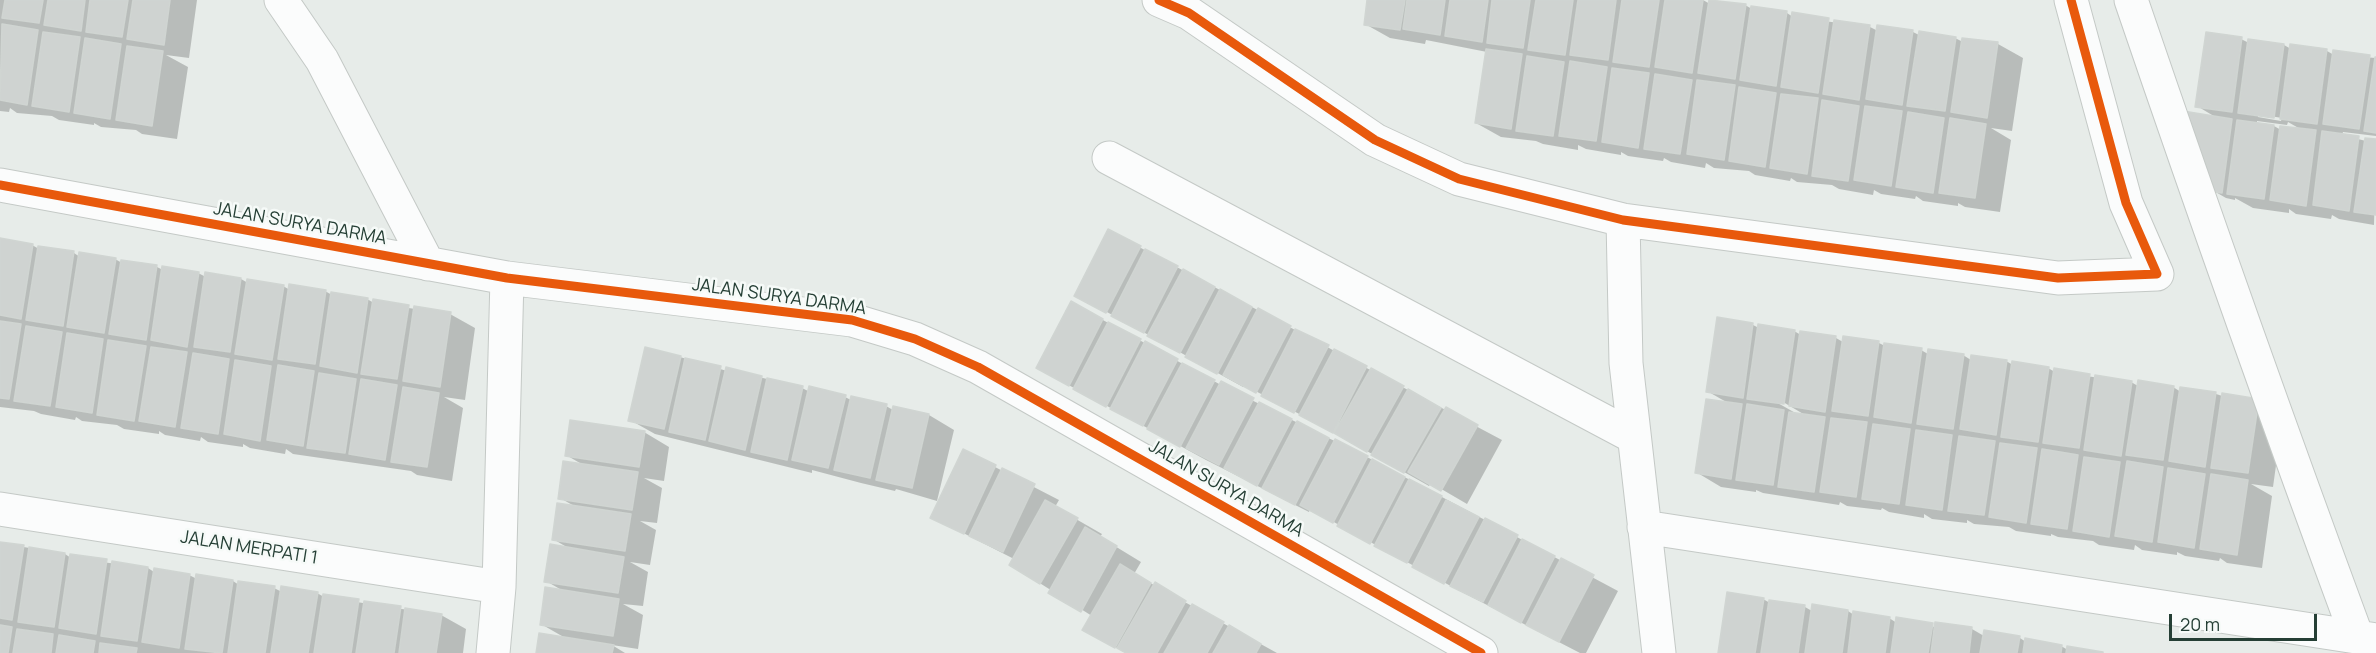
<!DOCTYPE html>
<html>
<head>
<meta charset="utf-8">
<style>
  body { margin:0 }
  #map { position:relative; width:2376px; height:653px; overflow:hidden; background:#e7ece9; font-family:Manrope,sans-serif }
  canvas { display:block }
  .scale { position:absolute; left:2169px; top:614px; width:148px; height:27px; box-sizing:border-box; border:3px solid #253f35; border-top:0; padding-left:8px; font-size:18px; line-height:21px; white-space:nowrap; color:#253f35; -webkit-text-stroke:4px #f6faf8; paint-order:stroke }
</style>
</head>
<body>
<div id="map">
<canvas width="2376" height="653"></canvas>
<div class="scale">20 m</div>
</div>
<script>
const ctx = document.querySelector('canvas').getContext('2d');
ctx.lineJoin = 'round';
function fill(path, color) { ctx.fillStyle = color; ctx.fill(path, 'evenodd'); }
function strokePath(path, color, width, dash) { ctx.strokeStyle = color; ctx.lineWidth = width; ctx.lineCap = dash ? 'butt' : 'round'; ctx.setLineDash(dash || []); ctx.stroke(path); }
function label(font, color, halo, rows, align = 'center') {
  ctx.font = font + ' Manrope,sans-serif'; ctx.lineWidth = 5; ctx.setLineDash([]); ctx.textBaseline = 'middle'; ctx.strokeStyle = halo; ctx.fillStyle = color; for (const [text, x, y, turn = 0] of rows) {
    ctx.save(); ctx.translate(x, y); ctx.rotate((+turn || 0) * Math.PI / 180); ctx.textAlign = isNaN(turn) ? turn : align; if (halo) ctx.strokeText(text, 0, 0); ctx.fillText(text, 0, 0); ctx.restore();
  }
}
fill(new Path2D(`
  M0,0h197l-8,58 -23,-3 22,12 -11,72 -35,-5 -6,-4 -35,-3 -7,-4v2l-35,-5 -7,-4 -35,-3 -7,-5 -1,4 -9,-1z
  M1369,0h334l7,4v-4l35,5 7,4 35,4 6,4 77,10 8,4v-5l35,6 6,3 36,3 8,4 35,2 25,14 -11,73 -21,-3 20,12 -11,72 -35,-5 -7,-4v3l-35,-5 -7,-5 -1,3 -34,-5 -7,-4 -1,5 -34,-6 -7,-4 -35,-3 -6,-4 -1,3 -35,-6 -6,-4 -35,-3 -8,-5 -1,5 -34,-6 -7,-4 -1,3 -35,-5 -7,-4v3l-35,-6 -8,-4v5l-35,-6 -7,-3 -35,-4 -25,-14 11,-71 -61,-12 -1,4 -35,-6 -25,-14z
  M2241,39l8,4 35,2 7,4v-3l36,5 7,4 42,3v78l-33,-4 -1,3 24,6h10l-2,84 -35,-6 -7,-4 -1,4 -35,-5 -7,-5v4l-36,-5 -18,-10v2l-9,-2 -14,-8 5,-72 -20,-12zM2258,114l24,4 -1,3 -23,-4zM2257,121l30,4 1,-3 14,8h-21l-7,-4 -17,-2z
  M1109,231l393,209 -35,64 -36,-21 -2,3 -105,-59 -80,-42 -1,2 -167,-92z
  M0,240l32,5 7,4 35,4 6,4 35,2 7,4 35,4 6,3 35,3 8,4 35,2 7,4 35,3 7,4 35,1 7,4 35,4 7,4 76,11 25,14 -10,72 -21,-3 19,11 -11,73 -35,-6 -6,-4 -118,-17 -7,-5 -1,5 -35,-6 -7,-4v3l-35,-5 -7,-5 -1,4 -35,-6 -6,-4v3l-35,-5 -7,-4 -35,-4 -6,-4 -1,3 -34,-6 -7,-3 -34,-4z
  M1072,303l149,82 146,72 251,134 -32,62h-6l-122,-63 -148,-81 -1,3 -103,-52 -143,-78z
  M1753,325l6,3 35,3 7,4 35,3 7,4 36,1 6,3 36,4 7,4 35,1 8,5 35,1 7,4 35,3 7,4 76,10 7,4 35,1 8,5v-4l35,6 67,21 -10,72 -22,-3 21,12 -10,72 -35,-5 -7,-5 -1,3 -34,-5 -8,-4v3l-35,-5 -7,-5 -1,5 -35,-5 -6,-4 -35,-4 -7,-3v2l-35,-5 -7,-4 -35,-3 -7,-4v3l-35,-4 -8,-5v4l-35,-6 -7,-4 -1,2 -34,-4 -7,-4 -1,3 -76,-12 -7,-3v2l-35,-5 -25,-15 32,-69 -21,-12zM1778,399l27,16h-6l-23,-13z
  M680,357l47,14 1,-2 74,19 8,4 35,5 6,3 35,6 7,4 1,-2 35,7 25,15 -17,71 -41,-12 -1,2 -34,-8 -49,-13v3l-157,-39 -25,-14z
  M644,432l25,15 -5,34 -20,-3 18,10 -5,35 -17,-2 16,9 -6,35 -20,-3 18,10 -5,34 -20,-2 20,11 -5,34 -26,-4 13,8h-87l29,-14 -26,-15 24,-32 -19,-11 24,-32 -17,-10 23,-32 -16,-9 25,-32 -19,-11z
  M995,467l64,33 -4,7 47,27 -2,3 41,25 -7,12 143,79h-151l-42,-24 8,-13 -81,-51 3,-6 -82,-42z
  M0,543l65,11 6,4 77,10 6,4 35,3 8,4 36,2 6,4 35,3 8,4 35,1 7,4 117,18 25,14 -3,24h-463z
  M1763,599l7,4 35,4 7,4h36l6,4 35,3 8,5 39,4v-3l36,5 12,7 1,-4 35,6 6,4 35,4 7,4 31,3h-379z`), '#0003');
const building = new Path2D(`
  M5,0h38l-4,23 -37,-5z
  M48,0h37l-4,31 -37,-6z
  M90,0h38l-6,37 -36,-5z
  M133,0h37l-6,45 -37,-6z
  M1367,0h38l-5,30 -36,-5z
  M1407,0h38l-5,35 -37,-6z
  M1450,0h38l-6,42 -37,-6z
  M1492,0h38l-7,48 -36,-5z
  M1536,0h37l-8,55 -37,-5z
  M1578,0h38l-8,60 -38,-5z
  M1622,0h37l-10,67 -36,-5z
  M1665,0h38l-11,73 -37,-6z
  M1709,0l37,4 -11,75 -37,-6z
  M1751,6l36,5 -11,75 -36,-6z
  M1792,12l37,6 -11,75 -37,-6z
  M1834,20l36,5 -11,75 -36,-6z
  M2,24l36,6 -11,75 -27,-5z
  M1877,25l36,5 -11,75 -36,-6z
  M1919,31l37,6 -11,74 -38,-5z
  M43,32l37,5 -11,75 -37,-6z
  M2206,32l36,5 -10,75 -37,-5z
  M85,38l36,6 -11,75 -36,-6z
  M1962,38l36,4 -11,76 -36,-6z
  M2248,39l36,5 -10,74 -36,-5z
  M2290,44l37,5 -10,75 -37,-5z
  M127,46l36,5 -11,75 -36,-6z
  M1486,49l36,5 -11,75 -36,-6z
  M2333,50l37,5 -11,74 -36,-5z
  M1527,56l37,6 -11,74 -37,-5z
  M2375,57h1v76l-12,-2z
  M1570,61l37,6 -11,74 -37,-5z
  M1612,68l37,5 -11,75 -36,-6z
  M1655,74l37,6 -12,74 -36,-5z
  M1697,80l38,5 -11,75 -37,-6z
  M1739,87l37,6 -11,74 -36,-6z
  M1781,94l37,4 -11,76 -37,-6z
  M1822,100l37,6 -11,75 -36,-5z
  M1865,106l37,5 -11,75 -37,-6z
  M2183,111l49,8 -10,74 -12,-2z
  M1908,112l36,6 -11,75 -37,-6z
  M1950,118l36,6 -11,74 -36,-5z
  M2237,120l37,5 -10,74 -37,-5z
  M2280,126l36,4 -10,76 -36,-6z
  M2322,131l37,5 -10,75 -36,-6z
  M2365,138l11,1v76l-22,-3z
  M1108,229l33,17 -35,67 -32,-17z
  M0,238l33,6 -12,75 -21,-4z
  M38,246l36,5 -11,75 -37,-6z
  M1145,249l33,17 -34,67 -33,-17z
  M79,252l37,6 -12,75 -37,-6z
  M121,260l36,5 -11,75 -37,-6z
  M162,266l37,6 -12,75 -36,-7z
  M1183,269l32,18 -35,66 -33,-17z
  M205,272l36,6 -11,74 -36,-5z
  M247,279l37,6 -12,75 -37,-6z
  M289,284l37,6 -11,74 -37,-5z
  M1220,289l32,18 -35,67 -32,-17z
  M331,292l37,6 -11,75 -37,-7z
  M373,299l36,6 -12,74 -36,-5z
  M1071,301l32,18 -34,67 -33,-18z
  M414,306l37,6 -11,75 -37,-6z
  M1258,308l33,18 -35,67 -33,-18z
  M1717,317l36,6 -10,75 -37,-6z
  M0,321l21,3 -12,75 -9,-1z
  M1108,322l33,17 -35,68 -33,-18z
  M1758,324l37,6 -11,74 -37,-5z
  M26,326l36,6 -12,74 -36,-5z
  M1295,329l34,16 -35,68 -33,-17z
  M1800,331l36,5 -11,76 -36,-6z
  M67,333l36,6 -11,74 -36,-6z
  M1843,336l36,5 -11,75 -36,-5z
  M108,340l38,6 -12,75 -37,-6z
  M1145,341l33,18 -35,67 -33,-17z
  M1884,343l38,5 -11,75 -37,-6z
  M151,347l36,5 -12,75 -36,-6z
  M645,347l36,9 -17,73 -36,-8z
  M1334,349l33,17 -34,67 -34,-18z
  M1928,349l36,5 -11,75 -36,-5z
  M193,353l36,6 -11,75 -37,-6z
  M1971,355l36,5 -11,75 -36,-6z
  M685,358l36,8 -16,74 -36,-8z
  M235,360l36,6 -11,75 -36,-7z
  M2012,361l37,6 -11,75 -37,-5z
  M1182,363l33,17 -35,67 -33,-18z
  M278,365l36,6 -11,75 -36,-6z
  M726,367l36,9 -17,74 -36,-9z
  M1371,368l33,18 -37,66 -33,-19z
  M2054,368l36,6 -11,74 -36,-5z
  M319,373l37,6 -11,74 -38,-5z
  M2095,375l37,6 -11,75 -37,-6z
  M767,378l36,8 -16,74 -36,-8z
  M361,379l36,6 -12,75 -36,-6z
  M2138,380l36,6 -11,74 -37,-5z
  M1221,381l33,17 -35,67 -33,-17z
  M809,386l37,9 -18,73 -36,-8z
  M403,387l36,6 -12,74 -36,-5z
  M2180,387l36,5 -11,75 -36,-6z
  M1408,389l33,19 -37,65 -33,-18z
  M2222,393l37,6 -11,74 -37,-5z
  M851,396l36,8 -17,74 -36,-8z
  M1706,399l36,5 -11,75 -36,-6z
  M1259,402l33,17 -35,67 -33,-18z
  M1747,404l37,6 -11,75 -37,-5z
  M893,406l36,8 -17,74 -36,-8z
  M1446,407l32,18 -37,66 -33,-19z
  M1789,412l36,5 -11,75 -36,-5z
  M1831,418l36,4 -11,75 -36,-5z
  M570,420l75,11 -6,36 -74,-11z
  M1297,421l32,17 -34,67 -33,-17z
  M1873,424l37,5 -11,75 -37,-5z
  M1916,430l36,5 -10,75 -36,-5z
  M1959,436l36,5 -11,74 -36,-4z
  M1335,439l33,17 -35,67 -33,-18z
  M2000,443l37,5 -11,75 -37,-6z
  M963,449l33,16 -32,69 -34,-16z
  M2042,449l36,6 -11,74 -36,-5z
  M2084,457l36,5 -11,75 -36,-6z
  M1372,459l33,18 -35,67 -33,-18z
  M563,461l75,11 -6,38 -74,-11z
  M2127,461l36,6 -11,75 -37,-6z
  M1002,468l33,16 -32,68 -34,-16z
  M2168,468l37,6 -11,74 -36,-6z
  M2211,474l37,6 -11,75 -37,-6z
  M1409,479l33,17 -35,67 -33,-17z
  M1045,500l33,18 -38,66 -31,-19z
  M1446,500l33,17 -35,67 -32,-17z
  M557,503l74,11 -6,37 -73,-11z
  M1485,518l33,17 -35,67 -33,-16z
  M1085,527l32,19 -36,66 -33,-19z
  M1522,539l33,17 -34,67 -33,-18z
  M0,542l24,3 -12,75 -12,-2z
  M550,544l74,13 -6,36 -74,-11z
  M29,547l36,6 -11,74 -36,-5z
  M70,554l37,5 -11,75 -37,-6z
  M1561,558l33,17 -35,67 -33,-17z
  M112,561l36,6 -11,74 -36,-5z
  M1120,564l31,19 -36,65 -33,-18z
  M154,568l36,6 -11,74 -37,-6z
  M196,574l37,6 -11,73 -37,-4z
  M238,581l37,5 -10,67h-37z
  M1155,582l31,19 -29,52h-31l-9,-5z
  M281,586l37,6 -10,61h-37z
  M545,587l74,12 -6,37 -73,-11z
  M1727,592l37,6 -9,55h-37z
  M323,594l36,5 -8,54h-37z
  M1769,600l36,5 -7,48h-37z
  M364,601l37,5 -7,47h-38z
  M1192,604l32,18 -17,31h-43z
  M1812,604l36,6 -6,43h-37z
  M405,608l37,6 -6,39h-37z
  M1853,611l37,6 -5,36h-37z
  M1896,617l37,6 -5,30h-37z
  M1935,622l37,5 -3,26h-38z
  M0,625l12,2 -4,26h-8z
  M1229,625l32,19 -5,9h-43z
  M17,629l36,5 -2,19h-38z
  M1984,630l36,6 -3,17h-37z
  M539,633l75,12 -2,8h-76z
  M59,635l36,6 -2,12h-37z
  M2025,638l37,7 -1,8h-38z
  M100,643l37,5 -1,5h-37z
  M2067,646l36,6v1h-37z`);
fill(building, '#cfd3d1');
strokePath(building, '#d0d5d2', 1.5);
const minor = new Path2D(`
  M281,0l41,60 106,204
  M1159,0l30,13 186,127 84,39 164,41 435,58 99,-4 -31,-71 -55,-203
  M2131,0c73,214 148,426 226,637
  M1109,158l525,279
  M0,185l507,93 345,42 63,19 63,28 503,286
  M1623,220l3,143 33,290
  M0,509l499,78
  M1644,527l732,113
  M493,653l6,-66 8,-309`);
strokePath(minor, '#c4c9c6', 35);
strokePath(minor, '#fbfcfc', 33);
strokePath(new Path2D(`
  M1159,0l30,13 186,127 84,39 164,41 435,58 99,-4 -31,-71 -55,-203
  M0,185l507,93 345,42 63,19 63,28 503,286`), '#e8590c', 9);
label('18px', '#253f35', '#f6faf8', [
  ["JALAN SURYA DARMA",300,224,10],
  ["JALAN SURYA DARMA",779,297,8],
  ["JALAN SURYA DARMA",1226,489,30],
  ["JALAN MERPATI 1",249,548,9]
]);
</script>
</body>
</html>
